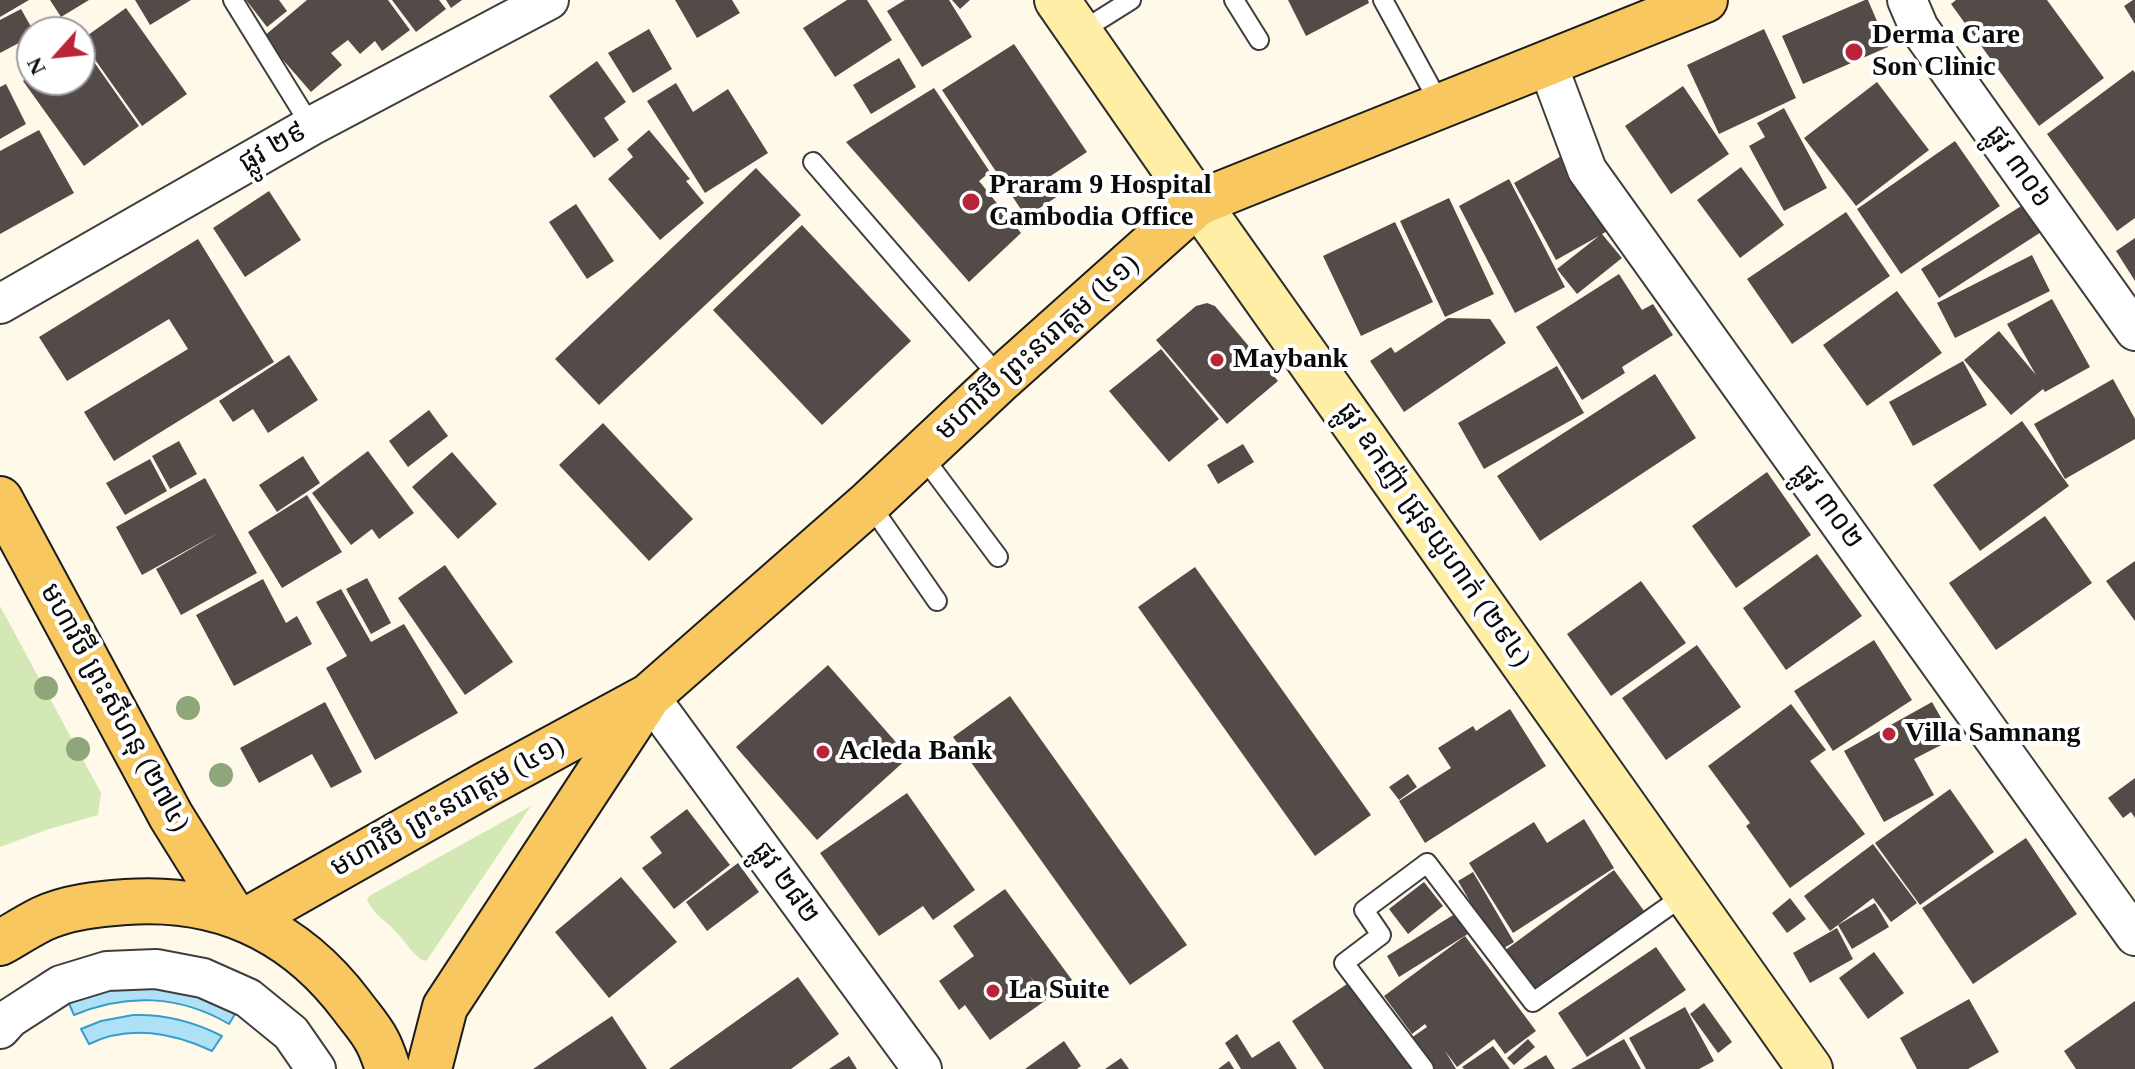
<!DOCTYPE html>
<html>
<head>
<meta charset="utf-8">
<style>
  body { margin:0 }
  #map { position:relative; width:2135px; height:1069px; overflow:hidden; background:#fff9ea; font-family:"Times New Roman",serif }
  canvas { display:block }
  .north { position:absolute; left:16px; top:16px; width:80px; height:80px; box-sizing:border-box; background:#fff; border:2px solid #9d9d9d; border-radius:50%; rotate:243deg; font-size:22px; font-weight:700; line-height:32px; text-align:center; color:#0b0b0b }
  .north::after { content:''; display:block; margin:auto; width:28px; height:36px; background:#ba2438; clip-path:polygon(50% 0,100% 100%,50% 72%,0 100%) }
</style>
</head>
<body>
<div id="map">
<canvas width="2135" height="1069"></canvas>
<div class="north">N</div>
</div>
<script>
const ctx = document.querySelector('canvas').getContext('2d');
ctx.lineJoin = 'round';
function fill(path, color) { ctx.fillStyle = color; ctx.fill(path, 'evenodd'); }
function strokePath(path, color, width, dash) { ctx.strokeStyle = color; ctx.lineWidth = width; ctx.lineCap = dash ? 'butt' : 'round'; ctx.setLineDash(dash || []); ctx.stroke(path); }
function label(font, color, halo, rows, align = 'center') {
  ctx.font = font + ' "Times New Roman","Noto Sans Khmer",serif'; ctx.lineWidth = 8; ctx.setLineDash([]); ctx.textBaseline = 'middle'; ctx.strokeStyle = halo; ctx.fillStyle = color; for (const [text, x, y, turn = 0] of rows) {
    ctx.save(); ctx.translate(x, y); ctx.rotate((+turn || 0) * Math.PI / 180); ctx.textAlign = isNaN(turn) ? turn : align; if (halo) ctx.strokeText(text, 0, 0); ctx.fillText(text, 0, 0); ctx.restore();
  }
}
fill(new Path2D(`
  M0,606l101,187 -3,22 -52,15 -46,17z
  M531,806l-104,154 -3,1c-11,-6 -18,-19 -27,-28 -10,-12 -25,-19 -30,-34l2,-3z`), '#d3e8b4');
const water = new Path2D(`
  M157,981l81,28 -9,15c-49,-29 -103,-31 -155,-9l-7,-16 25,-11z
  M133,1015c32,-1 60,6 89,21l-10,15c-38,-18 -83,-27 -123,-7l-8,-15 20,-8z`);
fill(water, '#afe1f6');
strokePath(water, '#369ccc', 2);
fill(new Path2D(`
  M0,0h29l-29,17z
  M50,0h39l-28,17z
  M135,0h56l-41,25z
  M246,0h33l8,11 -20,16z
  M307,0h81l22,30 -28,21 -7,-10 -15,13 -12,-14 -17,13 11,12 -31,27 -48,-55z
  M392,0h47l7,9 -30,23z
  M446,0h16l-11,8z
  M675,0h57l8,13 -43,25z
  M847,0h20l25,40 -57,37 -32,-49z
  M905,0h44l23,37 -50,30 -35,-56z
  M952,0h18l-10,9z
  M1288,0h80l1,3 -63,33z
  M1865,0h3l20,47 -85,37 -21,-48z
  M1956,0h91l57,78 -65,48 -88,-122z
  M2133,0h2v24l-11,-18z
  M126,8l61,86 -45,32 -61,-86z
  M21,9l13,23h-2v4l-32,17v-33z
  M649,29l23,40 -39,24 -25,-40z
  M1764,29l32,69 -77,36 -32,-69z
  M80,42l59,84 -55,40 -61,-85 9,-6v5h48z
  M1014,44l73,108 -41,27 12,17 -32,21 -84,-127z
  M899,58l17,29 -45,27 -18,-29z
  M597,61l29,41 -22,16 15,22 -25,18 -45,-62z
  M2133,70l2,3v145l-18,13 -70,-97z
  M1877,82l52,68 -73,56 -52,-68z
  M676,83l17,29 35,-23 40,64 -63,40 -58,-92z
  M6,84l20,40 -26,15v-52z
  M1683,86l46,68 -58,40 -46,-68z
  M934,88l56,84 -11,9 42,52 -52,49 -123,-140z
  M1784,108l43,80 -43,23 -35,-65 16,-9 -8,-14z
  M39,130l35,63 -74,41v-83z
  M649,130l41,49 -4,2 18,22 -44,37 -52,-61 25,-22 -6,-8z
  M1955,141l45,65 -99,68 -44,-65z
  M1572,150l43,77 -13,7 20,24 -45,36 -20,-25 42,-33 -43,24 -42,-77z
  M1741,167l43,58 -44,33 -43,-58z
  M756,168l45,47 -202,190 -44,-46z
  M1509,179l56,108 -50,26 -56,-107z
  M269,191l32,49 -56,37 -32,-49z
  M1449,198l45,96 -49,23 -45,-96z
  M2034,198l18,27 -113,73 -18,-29z
  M576,204l38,57 -27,18 -38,-57z
  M1846,212l44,64 -98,68 -45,-65z
  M1395,222l38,80 -72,34 -38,-80z
  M802,225l109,116 -89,84 -109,-115z
  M2135,238v43l-19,-30z
  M198,239l76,123 -160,99 -30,-49 104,-63 -19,-30 -102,62 -28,-44z
  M2032,255l18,36 -95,47 -18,-35z
  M1619,274l23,36 11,-6 20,31 -51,32 3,6 -43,27 -46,-73z
  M1897,291l45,62 -75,53 -44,-61z
  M2052,299l38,68 -45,25 -2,-3 -32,26 -47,-55 35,-29 37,44 -29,-51z
  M1207,303l8,3 63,75 -51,43 -71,-84 40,-34z
  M1448,318l42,1 16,24 -102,69 -34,-51 21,-14 4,6z
  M1161,349l58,70 -50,43 -60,-71z
  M289,355l29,45 -50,33 -15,-24 -20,13 -14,-21z
  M1963,361l24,44 -74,41 -24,-44z
  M1557,366l27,47 -100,56 -26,-46z
  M1655,374l41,64 -156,103 -43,-65z
  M2113,379l22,40v20l-70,40 -31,-55z
  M429,410l19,26 -40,31 -19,-26z
  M2022,421l47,65 -89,65 -47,-66z
  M603,423l90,96 -44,42 -90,-96z
  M179,441l18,33 -27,15 -18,-33z
  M1243,444l11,18 -36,22 -11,-19z
  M368,451l46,62 -35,26 -7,-10 -21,16 -39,-52z
  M452,452l45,52 -39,35 -46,-52z
  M303,456l17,27 -43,29 -18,-27z
  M150,459l17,32 -42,24 -19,-32z
  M1767,472l44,63 -75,53 -44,-62z
  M205,478l52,95 -76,42 -25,-46 64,-37 -78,43 -26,-48z
  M307,495l35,57 -60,36 -34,-56z
  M2045,516l47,67 -96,67 -47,-67z
  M1817,554l45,62 -76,54 -43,-62z
  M2135,561v60l-29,-40z
  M445,565l68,97 -48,33 -67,-97z
  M1195,567l176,248 -56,41 -177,-249z
  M367,578l24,45 -20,11 -25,-45z
  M263,579l23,44 11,-7 15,28 -78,42 -38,-71z
  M1641,581l45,62 -75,53 -44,-62z
  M341,589l30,53 33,-18 54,89 -83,47 -49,-92 21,-12 -31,-54z
  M1874,640l38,60 -79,51 -39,-60z
  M1697,645l44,62 -75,53 -44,-62z
  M828,665l81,92 -92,83 -81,-93z
  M1010,696l177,249 -57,40 -177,-248z
  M325,702l37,70 -31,16 -19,-34 -53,29 -19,-35z
  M1932,702l21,37 -39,20 20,36 -50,27 -40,-71z
  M1791,704l35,46 -16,11 55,73 -75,54 -44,-62 4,-3 -42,-57z
  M1510,709l36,57 -121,77 -26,-42 52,-33 -13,-20 35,-22 3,5z
  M1408,774l9,13 -18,13 -10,-13z
  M2135,778v40l-4,-6 -8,6 -15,-20z
  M1950,789l44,63 -74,53 -45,-62z
  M907,793l68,97 -42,30 -10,-14 -44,30 -59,-83z
  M687,809l43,56 -56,44 -32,-41 20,-15 -12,-16z
  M1584,819l30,49 -101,65 -44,-70 65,-41 13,21z
  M2026,838l51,76 -104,70 -51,-76z
  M1873,844l44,59 -26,19 -18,-24 -43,33 -26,-35z
  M738,863l21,29 -52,39 -21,-29z
  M1614,870l36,49 -110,81 -36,-49z
  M1473,872l41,70 -15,9 -41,-70z
  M621,877l56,65 -68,56 -54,-66z
  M1424,882l19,24 -35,28 -19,-25z
  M1005,889l67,91 -25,18 -18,-23 17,25 -56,40 -25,-35 -6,5 -20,-29 35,-25 -21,-30z
  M1790,898l16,21 -19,14 -15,-20z
  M1875,903l14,24 -37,22 -14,-24z
  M1458,912l13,20 -72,45 -12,-21z
  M1837,928l16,31 -43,24 -17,-30z
  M1465,936l71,95 -31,23 -11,-15 -37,28 -12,-16 11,18h-132l-32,-48 61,-41 45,67 29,-20 -2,-3 -13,10 -28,-38z
  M1656,947l30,43 -99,67 -29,-44z
  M1874,952l30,41 -36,26 -29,-41z
  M798,977l41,57 -48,35h-122z
  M1969,999l30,53 -31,17h-51l-17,-31z
  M2135,1001v68h-59l-12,-18z
  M1704,1003l28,39 -14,11 -28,-39z
  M1685,1007l29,54 -15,8h-53l-17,-31z
  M612,1016l35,53h-114z
  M1237,1034l15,24 27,-17 18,28h-56l-16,-26z
  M1528,1039l7,8 -21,18 -7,-7z
  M1624,1039l17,30h-70z
  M1064,1041l17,25 -4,3h-52z
  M1493,1046l17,23h-46l-2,-2z
  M1546,1055l9,14h-32z
  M849,1056l8,13h-28z
  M1121,1058l8,11h-24z
  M1229,1061l5,8h-16z`), '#544b48');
const lane = new Path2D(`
  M233,0l78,126
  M1234,0l25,40
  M1383,0l58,106
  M1080,32l51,-32
  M813,162l188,217
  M921,454l77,103
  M869,503l68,98
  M1424,1069l-80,-106 37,-28 -17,-25 63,-47 106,139 153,-108`);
const street = new Path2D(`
  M1907,0l12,28 216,303
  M1547,63l40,107 548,766
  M0,304l311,-178 238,-126
  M649,696l273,373
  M0,1029l10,-11 51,-33 46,-14 49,-2 47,9 45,20 43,35 25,36`);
const secondary = new Path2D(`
  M1057,0l141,203 612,866`);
const primary = new Path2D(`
  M0,499l171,317 61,98
  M247,920l240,-136 162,-88 220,-193 132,-124 197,-176 507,-203
  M0,943c14,-8 28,-17 42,-24 26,-12 56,-15 84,-17 93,-7 170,29 226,104 8,11 19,23 25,35 5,9 8,19 11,28
  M429,1069l16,-62 200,-305`);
strokePath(lane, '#3e3e3e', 22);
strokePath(street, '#3e3e3e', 42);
strokePath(secondary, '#2d2d2d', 48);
strokePath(primary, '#1c1c1c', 48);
strokePath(lane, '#fff', 18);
strokePath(street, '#fff', 38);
strokePath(secondary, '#ffeea5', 44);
strokePath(primary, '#f8c760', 44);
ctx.fillStyle = '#8ea679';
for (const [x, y] of [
  [46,688],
  [188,708],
  [78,749],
  [221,775]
]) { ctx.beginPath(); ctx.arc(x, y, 12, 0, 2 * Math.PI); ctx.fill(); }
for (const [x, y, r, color] of [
  [1854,52,10,"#ba2438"],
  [971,202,10,"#ba2438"],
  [1217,360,8,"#ba2438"],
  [1889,734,8,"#ba2438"],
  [823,752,8,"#ba2438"],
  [993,991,8,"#ba2438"]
]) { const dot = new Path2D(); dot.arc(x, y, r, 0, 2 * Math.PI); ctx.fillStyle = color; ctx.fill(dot); strokePath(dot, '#fff', 3); }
label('bold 28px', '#0b0b0b', '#fff', [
  ["Derma Care",1872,36],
  ["Son Clinic",1872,68],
  ["Praram 9 Hospital",989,186],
  ["Cambodia Office",989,218],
  ["Maybank",1233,360],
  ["Villa Samnang",1905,734],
  ["Acleda Bank",839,752],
  ["La Suite",1009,991]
], 'left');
label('28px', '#0b0b0b', '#fff', [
  ["ផ្លូវ ២៩",273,148,-30],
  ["ផ្លូវ ៣០៦",2018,167,55],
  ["មហាវិថី ព្រះនរោត្តម (៤១)",1038,348,-42],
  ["ផ្លូវ ៣០២",1828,507,54],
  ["ផ្លូវ ឧកញ៉ា ជ្រុនយូហាក់ (២៩៤)",1433,535,55],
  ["មហាវិថី ព្រះសីហនុ (២៧៤)",114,708,61],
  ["មហាវិថី ព្រះនរោត្តម (៤១)",448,807,-29],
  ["ផ្លូវ ២៨២",785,883,54]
]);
</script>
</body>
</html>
